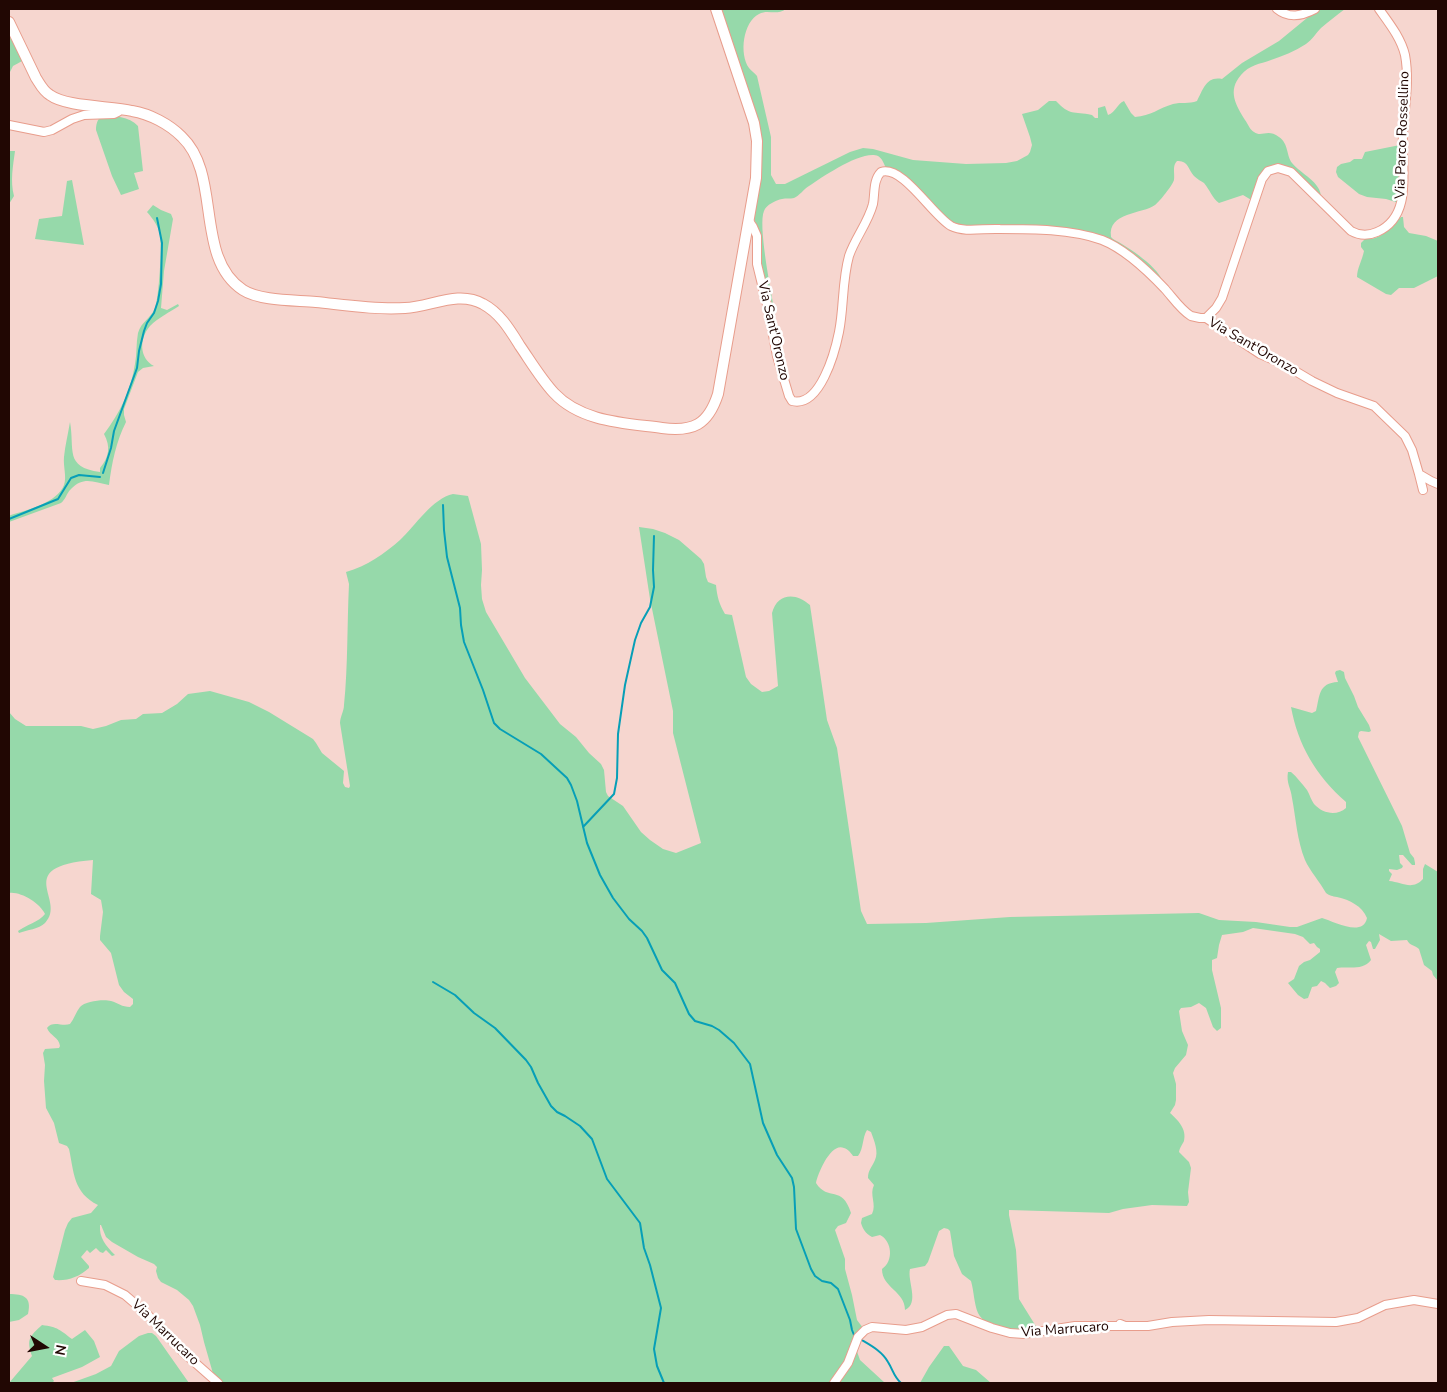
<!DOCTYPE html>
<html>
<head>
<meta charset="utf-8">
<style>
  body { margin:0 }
  #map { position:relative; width:1447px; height:1392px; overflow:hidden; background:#f6d6cf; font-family:"Nunito Sans",sans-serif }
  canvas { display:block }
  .frame { position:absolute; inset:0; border:10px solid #210703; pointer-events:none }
  .north { position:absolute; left:20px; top:1322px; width:50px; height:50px; -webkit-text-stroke:4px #fff; paint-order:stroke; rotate:101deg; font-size:14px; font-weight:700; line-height:20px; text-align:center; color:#210703 }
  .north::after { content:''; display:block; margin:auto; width:18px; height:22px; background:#210703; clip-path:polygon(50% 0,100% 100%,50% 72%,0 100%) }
</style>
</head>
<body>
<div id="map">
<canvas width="1447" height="1392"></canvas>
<div class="frame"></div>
<div class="north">N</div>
</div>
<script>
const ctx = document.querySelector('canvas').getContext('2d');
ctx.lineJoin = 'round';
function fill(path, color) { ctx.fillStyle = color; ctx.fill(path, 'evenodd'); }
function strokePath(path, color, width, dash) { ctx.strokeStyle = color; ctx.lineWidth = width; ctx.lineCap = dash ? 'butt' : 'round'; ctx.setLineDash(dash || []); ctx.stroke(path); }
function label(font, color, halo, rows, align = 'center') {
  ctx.font = font + ' "Nunito Sans",sans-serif'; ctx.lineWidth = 5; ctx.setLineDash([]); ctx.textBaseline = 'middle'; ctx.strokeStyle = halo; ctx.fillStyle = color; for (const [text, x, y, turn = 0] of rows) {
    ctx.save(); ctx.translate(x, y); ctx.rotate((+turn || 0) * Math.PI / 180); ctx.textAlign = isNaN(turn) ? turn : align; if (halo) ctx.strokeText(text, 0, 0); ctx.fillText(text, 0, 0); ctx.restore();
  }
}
fill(new Path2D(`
  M720,9h66c-10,7 -18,0 -27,5 -16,8 -20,40 -10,54 2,3 6,5 8,8l14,61v38l5,9h9l65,-32 13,-4 10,1 40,11 53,4 40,-1 11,-2 11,-6 2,-3 2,-7 -2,-8 -8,-23 16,-4 11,-9h7c14,15 17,10 36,14l3,3h3v-10l7,-2 3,9c8,-3 9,-11 16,-14l7,12 4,4c16,-1 24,-9 38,-13 8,-2 16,0 24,-3 6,-11 9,-25 25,-22l20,-16 37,-22 28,-23 14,-9h24c-8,6 -16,12 -24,19 -5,5 -9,12 -15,16 -11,7 -23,12 -35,16 -11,4 -22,5 -30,15 -14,16 -5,30 4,45 3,4 5,10 9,12 8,6 13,-4 25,5 10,7 7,18 13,26 9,11 29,19 29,34l-25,-24 -22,-7 -21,35 -10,-6 -24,8c-7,-5 -9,-13 -15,-20 -3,-2 -7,-4 -10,-7 -6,-7 -6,-16 -17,-15 -5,5 -2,12 -3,19 -2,6 -14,21 -19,25 -12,9 -48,7 -44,32l2,2c15,8 48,29 51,46l-68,-49 -126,-8 -15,-2 -69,-58c-2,-4 -4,-10 -8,-12 -15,-7 -56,21 -69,30 -5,3 -10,10 -15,12 -4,1 -8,0 -12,1 -6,1 -16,6 -18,12 -6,13 6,75 9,92l-3,1 -8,-32 -2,-16 -1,-24 -6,-16 7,-53z
  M9,29l15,31 -11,6 -4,8z
  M102,116c12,0 27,0 36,10l5,45 -9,2 5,16 -18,6 -9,-19 -16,-46c0,-5 1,-11 6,-14z
  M1400,145l2,33 -3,25 -13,-4 -19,-2 -8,-3 -21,-17 -2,-5 1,-5 4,-3 9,-2 4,-3h8l3,-7z
  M9,151h6c-2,15 -5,30 -1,45l-5,8z
  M72,180l12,65 -49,-6 4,-20 23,-3 5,-35z
  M153,205l8,5 10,4 2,5 -9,52 -3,37 6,2 11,-6 1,2c-9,6 -21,12 -29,20 -11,13 -11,32 4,40l-11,2 -5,4 -14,37v6l2,7c-10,20 -14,40 -17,63 -15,-3 -26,-9 -38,4 -5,5 -5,10 -10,14l-52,19v-6l2,-1c16,-5 46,-12 53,-30 3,-8 -1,-19 0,-28 1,-11 4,-23 6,-35 5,28 -6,45 30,50v-4c9,-11 11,-21 4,-34 16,-21 27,-44 31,-70 2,-10 1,-21 3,-31 3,-11 13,-15 17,-25 4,-11 7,-61 5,-73 -2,-10 -7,-16 -13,-23z
  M1401,217h2l1,10 5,6 17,3 12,5v35l-24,12h-15l-8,7 -5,-1 -29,-17c0,-9 5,-16 7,-26l-3,-4v-4l4,-4c18,1 24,-11 36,-22z
  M453,494l15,2 13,48 1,26 -1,15 1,14 4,13 39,66 35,46 16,13 13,16 12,11 3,6 2,22 2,4 15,10 18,26 9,8 13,9 13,4 25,-10 -28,-110v-22l-23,-112 -11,-72 14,2 12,4 14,7 22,19 3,5 2,13 2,5 8,3c1,11 3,19 9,29l7,1 14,62 5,7 11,8 7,-1 9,-5 -6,-73c5,-20 24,-21 38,-8l17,115 10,28 24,163 6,13 59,-1 84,-6 189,-4 20,7 37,2 34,5h7l25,-9c11,3 41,20 45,0 -5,-12 -17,-18 -30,-21 -5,-1 -7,-1 -11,-4 -6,-11 -16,-22 -21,-33 -8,-20 -9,-41 -13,-62 -1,-10 -6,-15 -4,-26h3c6,5 11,12 16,18 3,5 4,10 7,14 9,10 23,12 32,4v-6c-30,-26 -48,-57 -55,-95l21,6 4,-2c4,-15 2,-28 22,-29l-3,-9 1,-2 4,-1 4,2 1,6 9,18 4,11 11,18 2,6 -2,1 -8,-1 -2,1 -1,5 44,89 8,27 4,5 1,5v2h-3l-9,-10h-4l1,8 3,3 -1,2 -5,2 -8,-1v2l3,3 -3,7c13,1 23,10 34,-2v-10l2,-5 13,8v109l-5,-6 -1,-4 -8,-6 -5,-16c-4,-4 -9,-3 -12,-9l-16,1 -12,-7 1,6 -5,9h-2l-2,-7 -2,-1 -3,4 5,15c-8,11 -22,6 -34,8l-2,4 4,11 -3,3 -6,2 -5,-5 -4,-2 -4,5 -5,1 -4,11 -4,1 -6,-4 -10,-12 6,-4 5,-13 5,-4 6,-2 10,-8v-3l-3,-2 -3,-4 -4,1 -7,-7 -8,-3 -42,-6 -10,4 -21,3 -3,10 -2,13 -5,2v10l9,38v20l-4,3 -4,-4 -7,-19 -7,-5 -8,4 -10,1 -2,3 3,20 6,14 -2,10 -11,13 -2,5 3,11v16l-1,5 -5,8c8,7 17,16 14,28 -2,4 -4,6 -5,11l10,10 2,6 -3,24 1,10 -2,4 -35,-1 -29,4 -14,4 -100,-3v5l7,35 3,49 18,29c-19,2 -48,5 -59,-15 -4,-9 -4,-22 -7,-32l-9,-7 -8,-18 -4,-25 -2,-2 -4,-1 -5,3 -11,31 -3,4 -15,3c-3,12 10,34 -5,41 0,-19 -23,-22 -23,-41 12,-8 10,-28 -2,-34l-8,2c-7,-4 -9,-8 -11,-14l1,-5 10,-4c5,-10 -3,-19 2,-29l-6,-7c0,-8 4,-11 7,-18 4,-8 -1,-20 -4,-28l-4,-2c-5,8 -3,18 -9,26h-5c-2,-3 -5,-7 -9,-8 -13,-6 -26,25 -28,35 12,19 26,1 35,30l-5,10 -8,3 -3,4 10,29v10l7,26 5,25 6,8 -8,18 5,14 25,23h-673l3,-1 -1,-5 -10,-35 -4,-17 -7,-19 -4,-6 -12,-10 -16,-8 -3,-4 -2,-7 1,-4 -3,-3 -16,-7 -26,-15 -6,-5 -5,-12h-1c-1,13 6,21 15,30l-3,1 -6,-6 -3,3 -3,-1 -4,-4 -6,5 -3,-3 -6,7 8,9v2c-10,9 -21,13 -34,12l-2,-3 12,-47 3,-7 4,-5 19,-5 7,-8c-25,-12 -24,-33 -29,-56l-2,-3 -8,-3 -5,-20 -8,-15 -2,-27 1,-16 -2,-12 2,-4 14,-1 1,-2c-1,-9 -10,-10 -13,-18 6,-8 15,-1 23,-4 4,-5 6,-12 10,-17 5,-6 24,-8 31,-6 7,2 11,6 19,6l3,-3v-5l-9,-7 -5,-7 -8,-32 -11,-13v-4l3,-24 -2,-12 -10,-6 2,-34c-83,7 -25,40 -48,63 -6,6 -18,7 -26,10l-1,-2c8,-6 21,-9 27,-17 -5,-11 -25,-23 -36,-21v-181l6,7 11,7h55l12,3 13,-3 15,-6 15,-1 7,-5 19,-1 15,-9 11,-10 22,-3 39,11 20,10 44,27 3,4 6,10 22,18 -1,12 2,4 4,1 1,-2 -10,-63c0,-6 4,-12 4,-18 4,-40 3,-81 5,-121l-3,-12c21,-6 38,-18 54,-32 15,-14 33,-42 53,-46z
  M9,1294c15,0 23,3 19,20l-9,6 -10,2z
  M42,1325c16,2 18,5 30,14l13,-9 9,11 6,16 -18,10 -30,11 2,3 -2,2h-43l23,-27c-6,-17 -2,-20 10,-31z
  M148,1333h4l4,3 33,47h-118l25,-9 15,-8 8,-15 20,-15z
  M944,1346h5l14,20 13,4 15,13h-71l9,-16z`), '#96d9aa');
strokePath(new Path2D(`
  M103,473l8,-25 3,-17 23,-63 2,-17 5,-20 3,-8 7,-10 4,-12 3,-17 1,-41 -5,-25
  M443,505l1,25 3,27 13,51 1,17 3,17 19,48 11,33 6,6 41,25 26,24 4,7 6,16 10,42 13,32 13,23 16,21 13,12 5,7 15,32 13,13 14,31 6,7 17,5 7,4 15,13 16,21 13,59 14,32 15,23 2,9 2,42 15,40 4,7 7,5 9,2 7,6 12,31 2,10 2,5
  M9,519l49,-20 13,-21 8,-3 21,2
  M583,827l31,-33 3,-16 1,-44 7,-49 10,-45 6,-17 9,-16 4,-20 -1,-17 1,-34
  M433,982l22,13 19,18 21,15 31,32 5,7 7,16 13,23 6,6 8,4 15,10 12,13 15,40 33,44 4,25 6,17 11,43 -7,41 3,17 7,17
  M860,1339c10,6 22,12 28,23 5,8 6,15 13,21`), '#079fb7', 2);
const minor = new Path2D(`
  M1277,9c12,10 25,7 38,0
  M9,125l35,7 8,-2 20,-11 12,-4 30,-1 4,-2 2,-3
  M749,221l4,6 4,9v28l11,45 9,47 12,40 3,5c28,7 43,-49 47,-69 5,-25 3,-51 10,-76 6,-18 19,-33 24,-52 2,-11 0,-24 8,-32 22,-7 51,43 70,54 14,7 33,2 49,3 32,0 71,0 102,11 23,9 46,31 63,49 8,9 16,21 26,27l9,2h6l54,36 25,11 27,16 25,12 37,13 31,30 7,14 7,24 12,7 7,3
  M1206,318l10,-10 6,-10 40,-119 6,-8 10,-3 13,4 60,59c9,5 17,5 26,1 37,-16 24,-65 26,-97 1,-26 7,-53 2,-80 -4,-17 -16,-32 -26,-46
  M1419,474l4,16
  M81,1281l24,4 20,10 21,18 38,40 34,30
  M1120,1324l5,2h23l24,-4 37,-2 127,2 22,-4 27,-13 29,-5 24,4
  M834,1383l14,-20 10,-26 7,-7 7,-3 34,3 16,-3 25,-12 9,-1 36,14 18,5 14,1 51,-8h50`);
const major = new Path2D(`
  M9,22l27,56c4,6 7,13 14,17 16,12 61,11 82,16 18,3 37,13 50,26 40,38 12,121 61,153 17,11 52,10 73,12 29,3 60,8 89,6 26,-1 53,-18 78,-4 17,9 27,26 37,42 11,16 21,33 34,47 27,29 71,30 108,35 31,4 46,-3 56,-34l38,-216 1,-37 -3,-18 -38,-114`);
strokePath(minor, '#e89d8c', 10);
strokePath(major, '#e89d8c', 12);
strokePath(minor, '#fff', 8);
strokePath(major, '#fff', 10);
label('14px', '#210703', '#fff', [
  ["Via Parco Rossellino",1403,135,-88],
  ["Via Sant'Oronzo",773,331,77],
  ["Via Sant'Oronzo",1253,347,30],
  ["Via Marrucaro",1065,1330,-4],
  ["Via Marrucaro",165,1333,44]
]);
</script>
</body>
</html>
